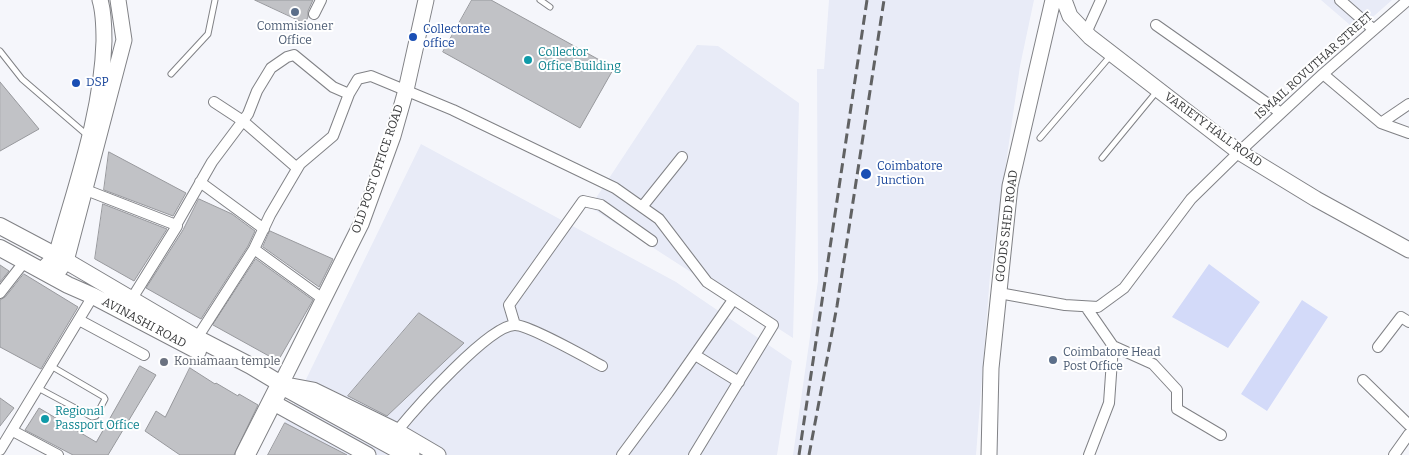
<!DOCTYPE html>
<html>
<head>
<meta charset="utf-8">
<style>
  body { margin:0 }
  canvas { display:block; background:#f5f6fb }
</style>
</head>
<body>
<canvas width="1409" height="455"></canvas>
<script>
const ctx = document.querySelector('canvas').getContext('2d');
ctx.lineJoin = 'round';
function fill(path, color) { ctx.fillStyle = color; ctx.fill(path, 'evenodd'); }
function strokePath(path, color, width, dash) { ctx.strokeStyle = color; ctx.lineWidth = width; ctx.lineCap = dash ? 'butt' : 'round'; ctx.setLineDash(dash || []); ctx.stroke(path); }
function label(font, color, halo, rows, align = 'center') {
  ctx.font = font + ' Bitter,serif'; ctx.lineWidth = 4; ctx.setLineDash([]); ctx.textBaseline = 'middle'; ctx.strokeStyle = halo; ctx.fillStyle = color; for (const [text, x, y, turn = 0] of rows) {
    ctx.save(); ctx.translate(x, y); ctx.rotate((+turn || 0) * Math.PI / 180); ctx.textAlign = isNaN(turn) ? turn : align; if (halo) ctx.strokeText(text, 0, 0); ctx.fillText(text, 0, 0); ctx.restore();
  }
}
fill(new Path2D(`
  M829,0h205l-14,66 -30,209 -14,180h-183l25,-174 -1,-212h7z
  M1321,0h71l-35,31z
  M697,45l21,1 81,57 -6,235 -203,-131z
  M421,144l255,138 116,79 -15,94h-508z`), '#e8ebf7');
fill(new Path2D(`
  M1209,264l51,38 -32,46 -56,-31z
  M1302,300l26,17 -61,94 -26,-17z`), '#d3daf9');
const building = new Path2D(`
  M255,0h58l-5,11v6l-3,6z
  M472,0h19l123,68 -34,60 -137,-76z
  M0,82l39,47 -39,22z
  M109,152l77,41 -13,23 -69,-26z
  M199,199l33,15 23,17 -7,15 -47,73 -55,-31 37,-58z
  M103,204l64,25 -33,52 -39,-22z
  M270,231l63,28 -14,28 -56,-40z
  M256,259l57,41 -35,61 -65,-36z
  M0,265l9,6 -9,11z
  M24,274l54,33 -37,62 -41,-22v-47l5,-3z
  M419,313l45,30 -77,73 -39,-20z
  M140,366l16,9 -48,80h-35l-48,-25 14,-22 57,34z
  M190,368l25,16 1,-1 22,13 1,-2 19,11 -24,50h-54l-35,-24 11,-20 9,6z
  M0,398l14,10 -14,18z
  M285,423l62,32h-79z`);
fill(building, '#c1c2c6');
strokePath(building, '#98999d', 1);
const lane = new Path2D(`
  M540,0l10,7
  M0,51l22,28 65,56
  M171,74l37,-40 7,-34
  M1040,138l72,-84
  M1102,158l56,-68
  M38,388l54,29 4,-1 9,-17 -1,-2 -53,-31`);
const street = new Path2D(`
  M1340,0l33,29
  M314,14l7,-14
  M1156,25l125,88
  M1086,33l15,-33
  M1323,74l58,49 28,-19
  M214,102l29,19 54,47
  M1381,123l28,10
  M200,182l64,47
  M86,190l90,35 36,-63 36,-48 9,-23 14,-23 16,-11 7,-2 39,32 16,7 9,-15 13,-3 82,34 162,78 44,31 48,63 66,43 -79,130
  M642,207l40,-50
  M254,249l69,50
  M0,293l25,-32
  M999,293l66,12 33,2 26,-19 67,-89 48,-47 84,-78 85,-74
  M131,300l46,-74
  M1086,307l27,39 40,18 24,26v19l44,26
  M79,320l65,35
  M515,325l-6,-20 74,-104 18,4 51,36
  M197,338l57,-89 16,-34 30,-51 33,-28 16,-42
  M1378,347l23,-30 8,5
  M695,355l44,27
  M1363,380l46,45
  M13,431l45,24
  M397,431c18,-22 92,-106 118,-106 14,0 72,33 87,41
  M0,450l93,-154
  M622,455l46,-62 65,-93
  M1089,455l20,-52 4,-57
  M1394,455l15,-21`);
const secondary = new Path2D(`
  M426,0l-20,90 -13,46 -32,88 -80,160 32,6 84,41 41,24
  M1064,0l6,16 20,21 149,115 77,47 93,51
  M42,270l14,-14c19,-69 46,-142 48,-215 0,-13 0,-28 -4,-41
  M54,277l12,-16 58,-221 -6,-40
  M272,402l96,53
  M989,455l2,-87 19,-182 43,-186`);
const primary = new Path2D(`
  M0,226l66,35 131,77 54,28 30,18
  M0,248l68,37 25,11 105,55`);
const highway = new Path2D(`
  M245,455l36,-71 129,71`);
strokePath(lane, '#818286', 7);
strokePath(street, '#818286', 12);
strokePath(secondary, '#818286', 17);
strokePath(primary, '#818286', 18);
strokePath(highway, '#818286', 21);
strokePath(lane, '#fff', 5);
strokePath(street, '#fff', 10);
strokePath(secondary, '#fff', 15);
strokePath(primary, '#fff', 16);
strokePath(highway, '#fff', 19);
strokePath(new Path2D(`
  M799,455l68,-455
  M809,455l28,-149 47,-306`), '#616263', 3, [10, 5]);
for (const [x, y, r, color] of [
  [295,12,5,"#5c6f8a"],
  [413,37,5,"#1a4fb4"],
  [528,60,5,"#0f9aa8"],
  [76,83,5,"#1a4fb4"],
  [866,174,6,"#1a4fb4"],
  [1053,360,5,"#5c6f8a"],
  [164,362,5,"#6b7280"],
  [45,419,5,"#0f9aa8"]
]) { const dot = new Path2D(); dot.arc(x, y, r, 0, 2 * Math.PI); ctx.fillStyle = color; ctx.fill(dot); strokePath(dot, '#fff', 2); }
label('12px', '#4e5e75', '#fff', [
  ["Commisioner",295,27],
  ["Office",295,41],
  ["Coimbatore Head",1063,353,"left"],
  ["Post Office",1063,367,"left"]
]);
label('12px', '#164399', '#fff', [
  ["Collectorate",423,30],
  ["office",423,44],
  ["DSP",86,83],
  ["Coimbatore",877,167],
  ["Junction",877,181]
], 'left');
label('12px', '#0d838f', '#fff', [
  ["Collector",538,53],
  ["Office Building",538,67],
  ["Regional",55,412],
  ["Passport Office",55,426]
], 'left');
label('12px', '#393a3b', '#fff', [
  ["ISMAIL ROVUTHAR STREET",1314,66,-42],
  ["VARIETY HALL ROAD",1213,130,36],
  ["OLD POST OFFICE ROAD",378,169,-71],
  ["GOODS SHED ROAD",1007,226,-83],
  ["AVINASHI ROAD",144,323,28]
]);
label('12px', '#5b616d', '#fff', [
  ["Koniamaan temple",174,362]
], 'left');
</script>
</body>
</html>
